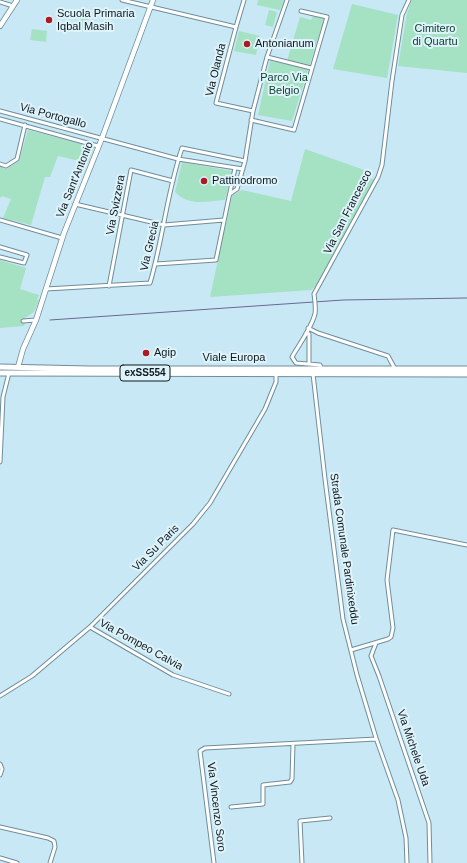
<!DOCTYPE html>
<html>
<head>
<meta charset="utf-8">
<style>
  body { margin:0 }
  canvas { display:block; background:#c8e8f6 }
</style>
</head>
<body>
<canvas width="467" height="863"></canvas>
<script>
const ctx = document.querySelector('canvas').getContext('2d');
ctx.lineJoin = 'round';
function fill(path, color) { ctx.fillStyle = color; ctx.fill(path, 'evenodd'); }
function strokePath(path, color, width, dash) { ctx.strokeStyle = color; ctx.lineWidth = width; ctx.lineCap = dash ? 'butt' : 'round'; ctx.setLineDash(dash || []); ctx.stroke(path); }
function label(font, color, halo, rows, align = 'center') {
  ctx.font = font + ' Helvetica,sans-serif'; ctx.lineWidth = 4; ctx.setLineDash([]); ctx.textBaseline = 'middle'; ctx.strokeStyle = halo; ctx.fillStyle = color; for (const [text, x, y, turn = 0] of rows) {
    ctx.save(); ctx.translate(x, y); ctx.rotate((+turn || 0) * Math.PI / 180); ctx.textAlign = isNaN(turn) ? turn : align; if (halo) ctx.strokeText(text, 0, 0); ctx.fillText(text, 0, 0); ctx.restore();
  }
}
fill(new Path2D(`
  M258,0h26l-4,10 -23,-5z
  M412,0h55v73l-69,-7 9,-53z
  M352,4l46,11 -11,63 -54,-9z
  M269,10l8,2 -4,15 -8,-2z
  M85,13l5,3 -7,13 -6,-3z
  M313,16l11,3 -32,102 -34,-6 12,-54 16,3 14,-47 11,3z
  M32,29l15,2 -1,11 -16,-2z
  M239,31l21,5 -4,19 -22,-4z
  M28,130l66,17 -6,16 -30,-7 -8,21h-5l-14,48 -28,-7 8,-19 -9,-3 -1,2 -1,-1v-30l6,2 13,-8z
  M305,149l62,22 -2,5 9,4 -29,57 -28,48 -6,5 -101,7 22,-101 10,-6 49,11z
  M182,162l50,9 -7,29c-20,1 -35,7 -50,-8z
  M0,260l26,8 -6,21 19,6 -2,5h2l-5,12 -12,8 3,3 -1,3 -24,2z`), '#a5e1c3');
strokePath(new Path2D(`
  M50,320l293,-20 124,-2`), '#6a698f', 1);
const street = new Path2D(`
  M122,0l114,27
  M244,0l-8,27 -20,76 37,8
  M0,2l13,4
  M267,57l44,11
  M0,111l178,48 65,10
  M0,119l98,27
  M251,120l43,10 33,-113 -26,-6
  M0,164l6,2 11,-7 8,-34
  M230,194l7,-5 8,-28 8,-50 14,-54 20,-57
  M75,204l89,21 60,-5
  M0,220l62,18
  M0,247l27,8 -3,8 -24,-6
  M156,264l60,-4 19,-92
  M109,286l22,-116 42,11
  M46,289l104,-6c13,-44 17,-91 32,-135l63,13
  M23,321l13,-1
  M308,328l10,5 70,23 7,13
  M306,333l3,1v30
  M321,368l-1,-3 -24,-2 -4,-6c8,-14 19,-28 23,-43 1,-7 0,-13 -1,-20l64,-117 4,-12 10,-84 10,-66 7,-15
  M313,374l12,105 18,140 14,56 19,63 22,62 8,38 1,25
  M0,462l3,-65 6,-24
  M90,627l83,48 56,19
  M376,643l-5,13 8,20 50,147 1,40
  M351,650l37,-11 3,-2 2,-9 -6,-48 6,-50 74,15
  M0,696l32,-20 58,-49 103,-103 17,-21 55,-94 11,-27v-8
  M0,764l2,5 -2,6
  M231,807l32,-3v-19l27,-3 2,-3 1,-35
  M0,827l48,11 6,3 1,6 -5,16
  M0,858l17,5
  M214,863l-14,-112 5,-3 171,-9
  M302,863l-2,-42 30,-3`);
const secondary = new Path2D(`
  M0,26l17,-26
  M18,367l5,-18 13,-29 28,-87 38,-95 51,-138`);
const primary = new Path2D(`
  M0,367l89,2h378
  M0,373l467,1`);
strokePath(street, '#6f8d9a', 5);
strokePath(secondary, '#6f8d9a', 6);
strokePath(primary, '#6f8d9a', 7);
strokePath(street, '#fff', 3);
strokePath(secondary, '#fff', 4.5);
strokePath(primary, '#fff', 5);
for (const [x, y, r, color] of [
  [49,20,4,"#ac1921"],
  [247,44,4,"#ac1921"],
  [204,181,4,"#ac1921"],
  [146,353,4,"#ac1921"]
]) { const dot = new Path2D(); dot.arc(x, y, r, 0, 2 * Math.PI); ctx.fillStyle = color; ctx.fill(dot); strokePath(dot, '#dff3fb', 1.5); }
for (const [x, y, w] of [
  [145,373,50]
]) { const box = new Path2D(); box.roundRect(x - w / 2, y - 8, w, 16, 3); ctx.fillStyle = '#dff3fb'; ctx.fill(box); strokePath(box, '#0d191e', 1); }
label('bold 10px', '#0d191e', null, [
  ["exSS554",145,373]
]);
label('11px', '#0d191e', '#dff3fb', [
  ["Scuola Primaria",57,14],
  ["Iqbal Masih",57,27],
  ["Antonianum",255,44],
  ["Pattinodromo",212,181],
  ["Agip",154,353]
], 'left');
label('11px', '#0e422e', '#dff3fb', [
  ["Cimitero",435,29],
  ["di Quartu",435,42],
  ["Parco Via",284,78],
  ["Belgio",284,91]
]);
label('11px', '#0d191e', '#dff3fb', [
  ["Via Olanda",216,70,-76],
  ["Via Portogallo",53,116,15],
  ["Via Sant'Antonio",75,180,-68],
  ["Via Svizzera",116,205,-79],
  ["Via San Francesco",348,212,-63],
  ["Via Grecia",150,246,-77],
  ["Viale Europa",234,358],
  ["Via Su Paris",156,548,-45],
  ["Strada Comunale Pardinixeddu",344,549,82],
  ["Via Pompeo Calvia",141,645,29],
  ["Via Michele Uda",413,748,71],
  ["Via Vincenzo Soro",216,807,83]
]);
</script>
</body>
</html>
